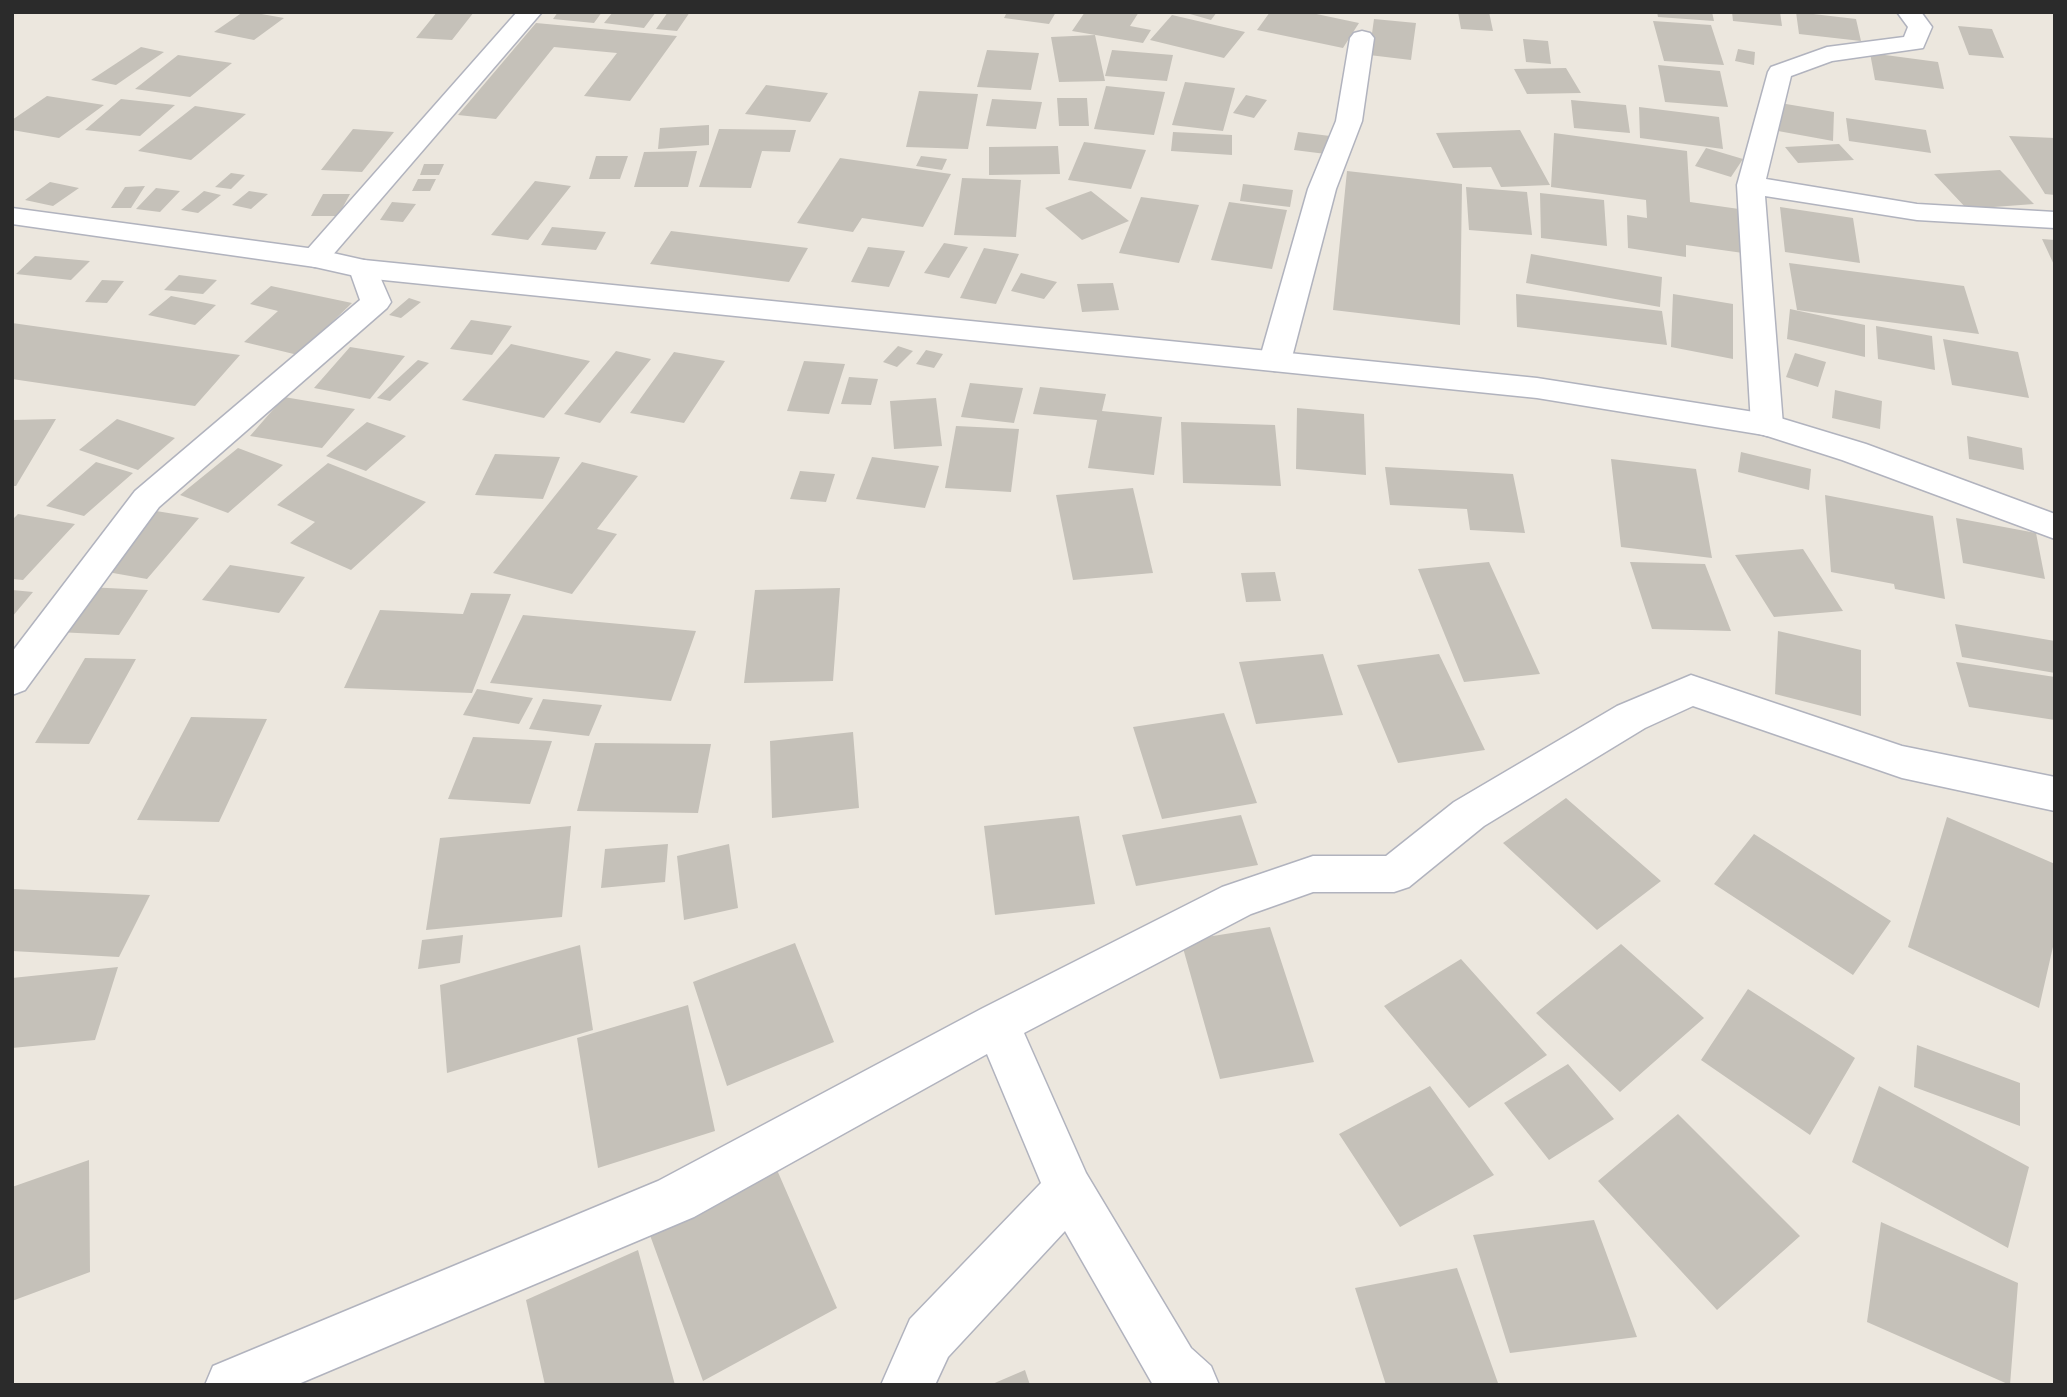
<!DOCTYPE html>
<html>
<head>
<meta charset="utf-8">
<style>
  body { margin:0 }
  #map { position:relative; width:2067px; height:1397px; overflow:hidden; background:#ece7de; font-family:"Nunito Sans",sans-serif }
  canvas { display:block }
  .frame { position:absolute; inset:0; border:14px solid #2b2b2b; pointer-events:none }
</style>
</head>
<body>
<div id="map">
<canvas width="2067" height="1397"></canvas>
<div class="frame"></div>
</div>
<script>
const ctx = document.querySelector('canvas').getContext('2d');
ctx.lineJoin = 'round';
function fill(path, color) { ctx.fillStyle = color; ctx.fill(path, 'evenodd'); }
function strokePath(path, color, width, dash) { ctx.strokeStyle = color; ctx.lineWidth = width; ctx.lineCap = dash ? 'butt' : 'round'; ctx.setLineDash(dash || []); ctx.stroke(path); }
fill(new Path2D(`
  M243,12h7l34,6 -30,22 -40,-8z
  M437,12h37l-22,28 -36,-2z
  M558,12h44l-8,11 -41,-4z
  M613,12h43l-12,16 -40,-5z
  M668,12h22l-13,19 -21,-2z
  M1007,12h49l-7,12 -45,-6z
  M1085,12h54l-9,14 21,4 -8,13 -71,-12z
  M1183,12h34l-6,8z
  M1270,12h37l52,11 -16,25 -86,-18z
  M1458,12h31l4,19 -32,-2z
  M1657,12h55l2,9 -56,-4z
  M1732,12h48l2,14 -49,-5z
  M1796,12l60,7 5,22 -62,-7z
  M1172,15l73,17 -21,26 -74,-18z
  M1374,19l42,4 -5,37 -42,-5z
  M1653,21l58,4 13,40 -60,-4z
  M536,23l141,13 -47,65 -46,-5 33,-43 -63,-6 -58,72 -38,-4z
  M1958,26l34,3 12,29 -35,-3z
  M1095,35l10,46 -46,1 -8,-45z
  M1523,39l25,2 3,23 -25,-2z
  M141,47l23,5 -48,33 -25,-5z
  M1738,49l17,3 -1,13 -19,-4z
  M987,50l52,3 -8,37 -54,-3z
  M1112,50l61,5 -6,26 -62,-5z
  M1870,53l68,9 6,27 -69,-9z
  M178,55l54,8 -42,34 -55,-8z
  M1658,65l62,6 8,36 -63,-5z
  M1566,68l15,25 -54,1 -13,-25z
  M1185,82l50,6 -12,43 -51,-6z
  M766,85l62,8 -18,29 -65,-8z
  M1106,86l59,6 -11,43 -60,-6z
  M919,91l59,3 -10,55 -62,-2z
  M1246,95l21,5 -13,18 -21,-5z
  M47,96l57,9 -45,33 -47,-8v-10z
  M1057,98h30l2,28h-30z
  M121,99l54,6 -35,31 -55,-6z
  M992,99l50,3 -6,27 -50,-3z
  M1571,100l55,5 4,28 -56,-5z
  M1780,103l54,9 -1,29 -55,-10z
  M195,106l51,8 -55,46 -53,-9z
  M1639,107l80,10 4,32 -83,-11z
  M1846,118l80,12 5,23 -82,-12z
  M709,125v20l-51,4 2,-21z
  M353,129l41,3 -32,40 -41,-2z
  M719,129l77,1 -6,22 -28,-1 -11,37 -52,-1z
  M1520,130l30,55 -49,2 -10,-20 -38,1 -17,-35z
  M1173,132l59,3v20l-61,-4z
  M1298,132l40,5 -4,18 -40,-5z
  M1554,133l133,18 3,51 49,7 4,44 -57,-8v12l-58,-9 -1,-33 20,3 -1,-18 -95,-13z
  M2009,136l46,2v57l-10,-1z
  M1084,142l62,8 -15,39 -63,-9z
  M1839,144l15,16 -56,3 -13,-16z
  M1058,146l2,28 -71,1v-28z
  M1706,148l37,11 -12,18 -36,-11z
  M697,151l-9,36h-54l10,-35z
  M596,156h32l-8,23h-31z
  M921,156l26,3 -5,11 -26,-4z
  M840,158l111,16 -28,53 -61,-9 -9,14 -56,-9z
  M424,164h20l-5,11h-19z
  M2000,170l34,34 -67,5 -33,-35z
  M1347,171l115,13 -2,141 -127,-15z
  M231,173l14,2 -14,14 -16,-2z
  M962,178l59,2 -5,57 -62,-2z
  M418,179h18l-6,12h-18z
  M535,181l36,5 -43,54 -37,-5z
  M50,182l29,6 -26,18 -28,-6z
  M1243,184l50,6 -3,17 -50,-6z
  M145,186l-14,22h-20l14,-21z
  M1466,187l61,5 5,43 -63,-5z
  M156,188l24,3 -20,21 -24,-3z
  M204,191l17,4 -23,18 -17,-3z
  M249,191l19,3 -17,15 -19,-4z
  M1091,191l38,30 -47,19 -37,-32z
  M1540,193l64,7 3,46 -66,-8z
  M323,194h27l-12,22h-27z
  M1141,197l58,8 -20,58 -60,-10z
  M392,202l24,2 -13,18 -23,-2z
  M1229,202l58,8 -15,59 -61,-9z
  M1780,207l73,11 7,45 -75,-11z
  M552,227l54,5 -10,18 -55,-5z
  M671,231l137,17 -19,34 -139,-18z
  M2042,239l13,1v27z
  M944,243l24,4 -19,31 -25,-5z
  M868,247l37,4 -16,36 -38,-5z
  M984,248l35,6 -23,50 -36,-6z
  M1531,254l131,23 -2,30 -134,-24z
  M35,256l55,5 -19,19 -55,-6z
  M1789,263l175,23 15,48 -182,-24z
  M1021,273l36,9 -13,17 -33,-8z
  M179,275l38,5 -14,14 -39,-4z
  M102,280l22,1 -17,22 -22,-1z
  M1113,283l6,27 -37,2 -5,-28z
  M271,286l81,17 -54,52 -54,-13 34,-31 -28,-7z
  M1516,294l146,17 5,34 -150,-18z
  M1673,294l60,10v55l-62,-12z
  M171,296l45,9 -21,20 -47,-10z
  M409,298l12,4 -20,16 -12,-3z
  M1790,309l75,16v32l-78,-18z
  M471,320l41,6 -20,29 -42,-6z
  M12,323l228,32 -45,51 -183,-27z
  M1876,326l56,10 3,34 -57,-11z
  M1943,339l75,13 11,46 -77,-13z
  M511,344l79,17 -46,57 -82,-18z
  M898,346l15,5 -16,16 -14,-5z
  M350,347l55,9 -35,43 -56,-11z
  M926,350l17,4 -9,14 -18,-4z
  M616,351l35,8 -51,64 -36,-9z
  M674,352l51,9 -41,62 -54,-10z
  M1795,353l31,9 -8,25 -32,-10z
  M418,360l11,3 -39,38 -13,-3z
  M804,361l41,3 -16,50 -42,-3z
  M849,377l29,2 -7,26 -30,-1z
  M970,383l53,5 -9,35 -53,-6z
  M1040,387l66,7 -4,17 60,6 -8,58 -66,-7 9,-48 -64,-6z
  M1835,390l47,11 -2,28 -48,-11z
  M284,397l71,12 -33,39 -72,-12z
  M936,398l6,48 -48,3 -4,-48z
  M1297,408l67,6 2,61 -70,-6z
  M56,419l-40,67h-4v-66z
  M117,419l58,19 -37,32 -59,-20z
  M367,422l39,14 -40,35 -40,-15z
  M1181,422l94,3 6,61 -98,-3z
  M956,426l63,3 -8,63 -66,-4z
  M1967,436l55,12 2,22 -55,-11z
  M238,448l45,17 -55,48 -48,-18z
  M1741,452l70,17 -2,21 -71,-18z
  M495,454l65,3 -17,42 -68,-4z
  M872,457l67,9 -14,42 -69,-9z
  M1611,459l85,10 16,89 -91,-11z
  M96,462l37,11 -49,43 -38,-10z
  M582,462l56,14 -41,53 20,5 -45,60 -79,-21z
  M328,463l98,39 -75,68 -61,-27 25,-21 -38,-17z
  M1385,467l128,7 12,59 -55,-3 -3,-21 -77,-4z
  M800,471l35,3 -9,28 -36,-3z
  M1133,488l20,85 -80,7 -17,-85z
  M1825,495l108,21 12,83 -50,-10 -1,-5 -63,-12z
  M150,510l49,8 -52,61 -51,-9z
  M18,514l57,10 -52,56 -11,-1v-59z
  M1956,518l80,15 9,46 -82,-16z
  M1803,549l40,62 -69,6 -39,-62z
  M1489,562l51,112 -76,8 -46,-113z
  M1630,562l75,2 26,67 -79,-2z
  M230,565l75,12 -26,36 -77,-13z
  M1275,572l6,29 -35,1 -5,-29z
  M87,587l61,3 -29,45 -62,-3z
  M840,588l-7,93 -89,2 11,-93z
  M12,590l21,2 -21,25z
  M471,593l40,1 -39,99 -128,-5 36,-78 83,4z
  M523,615l173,16 -25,70 -181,-18z
  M1955,624l100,17v32l-93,-16z
  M1778,631l83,19v66l-86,-22z
  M1323,654l20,61 -87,9 -17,-62z
  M1439,654l46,96 -87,13 -41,-98z
  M85,658l51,1 -47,85 -54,-1z
  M1956,662l99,15v43l-86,-13z
  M477,689l56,9 -14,26 -56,-9z
  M543,699l59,6 -13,31 -60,-7z
  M1224,713l33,90 -95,16 -29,-92z
  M191,717l76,2 -48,103 -82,-2z
  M853,732l6,76 -87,10 -2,-77z
  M473,737l79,4 -22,63 -82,-5z
  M595,743l116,1 -13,69 -121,-2z
  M1566,798l95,83 -64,49 -94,-87z
  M1241,815l17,50 -122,21 -14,-51z
  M1079,816l16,88 -100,11 -11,-89z
  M1947,817l108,47v74l-16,70 -131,-61z
  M571,826l-9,91 -136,13 14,-92z
  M1754,834l137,87 -38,54 -139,-91z
  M668,844l-3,38 -64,6 4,-39z
  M729,844l9,64 -54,12 -7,-64z
  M12,889l138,6 -31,62 -107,-6z
  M1270,927l44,135 -94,17 -39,-138z
  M463,935l-3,28 -42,6 4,-29z
  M795,943l39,99 -107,44 -34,-104z
  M1621,944l83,74 -84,74 -84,-79z
  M580,945l13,85 -146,43 -7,-88z
  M1461,959l86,96 -78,53 -85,-102z
  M118,967l-23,73 -83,8v-70z
  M1748,989l107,69 -45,77 -109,-75z
  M688,1005l27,126 -117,37 -21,-130z
  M1917,1045l103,38v43l-106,-39z
  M1568,1064l46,55 -65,41 -45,-57z
  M1430,1086l64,89 -94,52 -61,-93z
  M1879,1086l150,81 -21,81 -156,-86z
  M1678,1114l122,122 -83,74 -119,-129z
  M89,1160l1,112 -78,29v-114z
  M774,1163l63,145 -134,73 -56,-154z
  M1594,1220l43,117 -127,16 -37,-118z
  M1881,1222l137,61 -8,102 -143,-63z
  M638,1250l37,135h-130l-19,-85z
  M1457,1268l41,115 -112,2 -31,-97z
  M1025,1370l5,15h-40z`), '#c5c1b9');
const street = new Path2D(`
  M517,12h25l-217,252 -10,3 -10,-3 -4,-6 4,-6z
  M1897,12h24l11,15 -9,21 -91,13 -41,15 -25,103 151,25 138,8v16l-138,-8 -152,-24 18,229 -5,8 -11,3 -11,-3 -5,-8 -14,-240 31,-113 3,-5 56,-20 77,-10 4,-10z
  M1362,31l8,2 4,5 -12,83 -26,68 -45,172 -5,7 -11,3 -11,-3 -5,-7 49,-172 28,-68 14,-83 4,-5z
  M364,260l10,3 17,39 -4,6 -228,199 -134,183 -13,5v-43l123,-161 225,-191 -11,-31 5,-6z
  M1691,675l211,71 153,31v34l-153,-33 -209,-72 -48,22 -161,98 -75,61 -15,5h-81l-62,22 -227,119 62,140 105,175 20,18 8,19h-66l-88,-154 -117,126 -13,28h-54l29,-66 131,-136 -54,-129 -293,163 -398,168h-91l8,-19 445,-185 323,-172 241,-122 91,-31h73l68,-54 163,-96z`);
const secondary = new Path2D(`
  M12,208l303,41 49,11 1173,118 230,36 99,30 189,70v25l-213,-79 -78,-25 -227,-37 -1173,-120 -49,-11 -303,-43z`);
strokePath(street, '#b1b3be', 3);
strokePath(secondary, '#b1b3be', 3);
fill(street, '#fff');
fill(secondary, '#fff');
</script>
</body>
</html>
